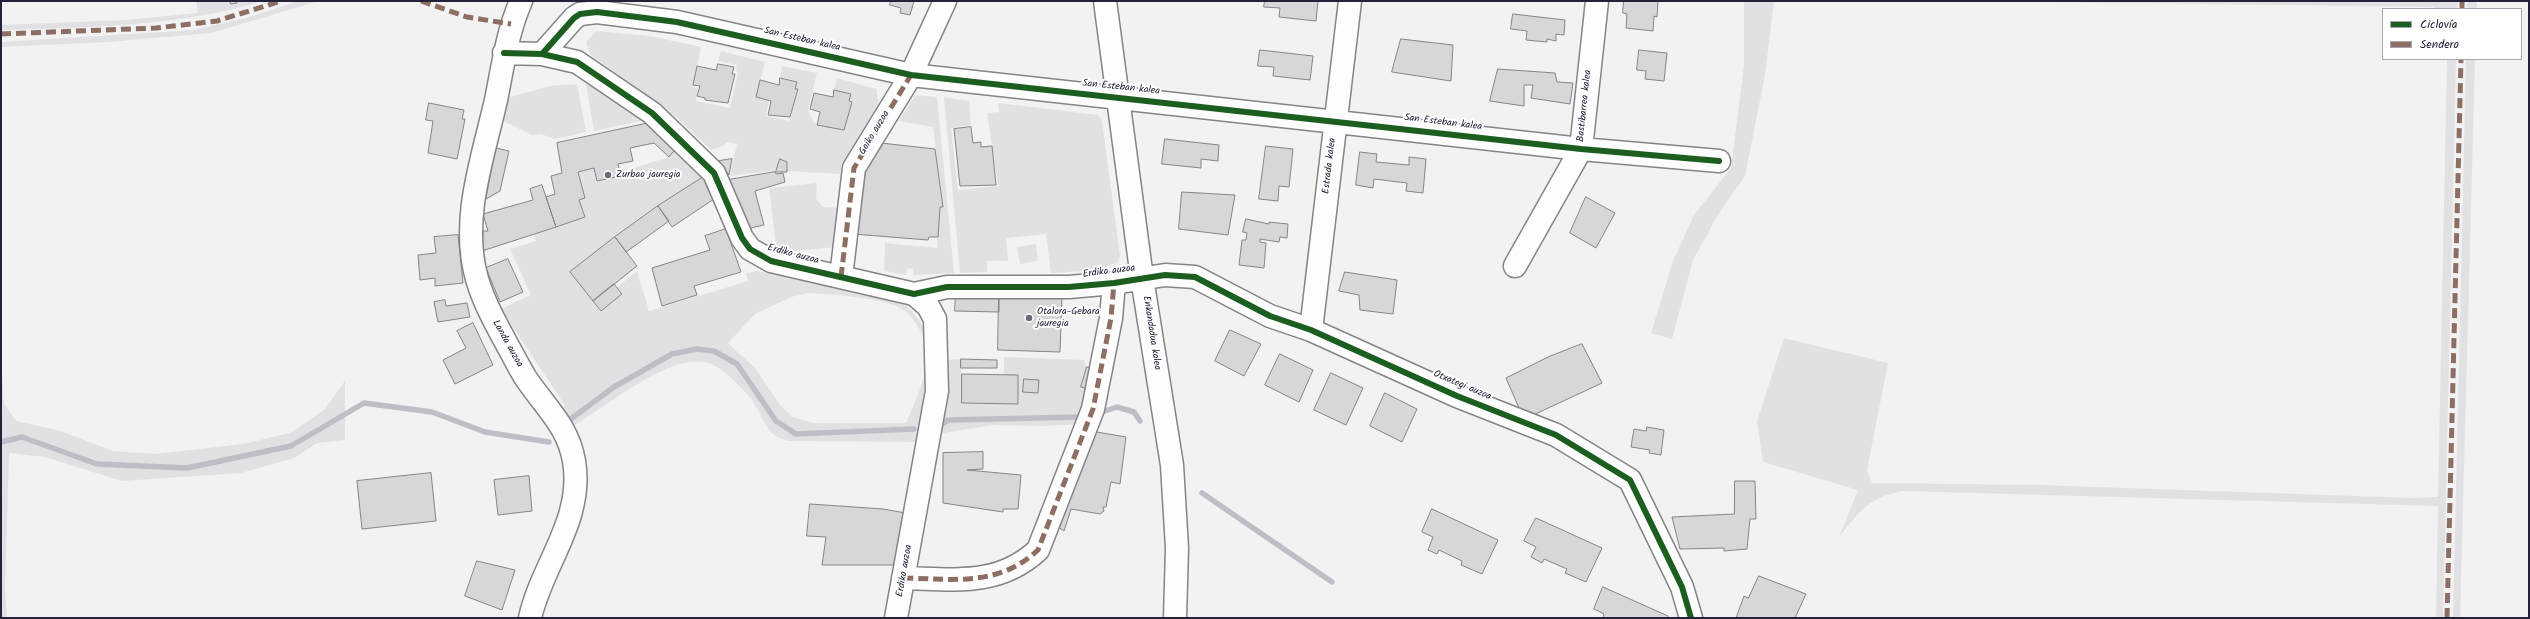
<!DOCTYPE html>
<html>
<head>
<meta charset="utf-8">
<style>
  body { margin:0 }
  #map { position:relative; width:2530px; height:619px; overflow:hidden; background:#f2f2f3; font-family:Kalam,sans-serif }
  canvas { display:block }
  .frame { position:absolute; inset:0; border:2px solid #22223b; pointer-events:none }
  .legend { position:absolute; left:2382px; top:8px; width:140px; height:52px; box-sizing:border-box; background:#fff; border:1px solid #a7a7b1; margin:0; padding:5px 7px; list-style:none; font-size:12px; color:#22223b }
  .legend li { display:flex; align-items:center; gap:8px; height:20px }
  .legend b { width:20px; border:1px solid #a7a7b1 }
</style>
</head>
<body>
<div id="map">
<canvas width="2530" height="619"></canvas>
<div class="frame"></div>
<ul class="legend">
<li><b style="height:5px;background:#1b5e20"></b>Ciclovía</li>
<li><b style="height:5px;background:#8d6e63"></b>Sendero</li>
</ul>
</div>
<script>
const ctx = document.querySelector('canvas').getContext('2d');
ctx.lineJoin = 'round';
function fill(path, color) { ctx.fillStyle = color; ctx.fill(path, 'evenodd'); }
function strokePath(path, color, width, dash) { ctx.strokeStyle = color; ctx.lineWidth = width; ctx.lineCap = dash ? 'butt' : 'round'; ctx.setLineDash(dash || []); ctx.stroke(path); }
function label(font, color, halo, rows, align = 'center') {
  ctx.font = font + ' Kalam,sans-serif'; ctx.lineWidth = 4; ctx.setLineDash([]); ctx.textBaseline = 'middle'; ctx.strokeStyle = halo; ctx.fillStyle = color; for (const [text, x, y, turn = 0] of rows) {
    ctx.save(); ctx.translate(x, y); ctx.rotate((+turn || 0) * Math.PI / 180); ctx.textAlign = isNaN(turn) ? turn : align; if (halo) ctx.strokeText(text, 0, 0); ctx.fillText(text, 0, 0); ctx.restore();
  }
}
fill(new Path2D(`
  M2467 5a5 5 0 1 1 10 0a5 5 0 1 1-10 0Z
  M196,1h67c-84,26 -175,26 -262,29v-5l125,-5 72,-7z
  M299,1h20l-108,32 -103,9 -107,5v-5l193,-12 52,-12z
  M1744,1h30l-9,74 -20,101 -27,39 -25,45 -21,79 -21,-6 22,-72 21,-46 37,-47 13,-103z
  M1978,1h480l-1,8h-21l-3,-2z
  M596,31l54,5 51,11 -8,40 5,2 -2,12 34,7 8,-35 -2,-1 1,-7 -19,-4 3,-10 44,11 -9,35 13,3 -3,16 24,5 8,-31 -3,-1 2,-8 -17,-4 2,-11 35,7 -9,37 6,13 30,7 8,-28 -3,-1 2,-7 -17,-4 3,-12 39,11 3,14 -37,60 -2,11 -53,-3v-9l-7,-2 -4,10 -46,6 7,-32 -9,-2 -5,4 -12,4 -34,-32 -87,-64 -4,-12z
  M2447,59h9l-13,559h-7l2,-112 -536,-15c-34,7 -42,20 -63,46l19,-47 -95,-28 -6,-41 27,-83 104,25 -21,107 5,13 167,2 374,13 25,-1z
  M2466,59h9l-15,559h-7z
  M586,83l6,1 53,36 -51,11z
  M577,84l9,48 -31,7 -14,-5 -9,1 -31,-15 2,-21 47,-13z
  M915,95l22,2 17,176 -41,2v-6l-6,-1 -1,7 -22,-4 1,-28 52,5 3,-41h3l-10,-80 -34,-6z
  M944,97l25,4 2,24 -20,3 7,62 40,-4 -11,-73 12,-1 -1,-9 100,12 4,6 18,135 -3,7 -30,8 -36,2 -5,-39 -40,4 2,23h-21v11l-27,1z
  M676,148l29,28 -90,61 -22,64 7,10 22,-17 -6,-6 21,-17 12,40 99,-30 -2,-8 11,-2 137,28c55,27 33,95 27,143l-134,-1c-4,-2 -11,-4 -14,-7 -9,-8 -15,-29 -26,-40 -10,-10 -22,-24 -36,-30 -38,-15 -105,44 -138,62l-8,-9 -1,-13 -63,-95 30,-14 -21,-46 26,-8 -2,-7 51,-17 -6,-17 6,-2 -7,-26 16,-4 3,13 28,-4 12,-10 32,-10zM808,293c23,1 73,5 93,15 10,5 25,29 26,40 2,25 -11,52 -21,75h-93l-20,-6 -13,-12 -24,-36 -28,-26 27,-29 36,-17z
  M817,183l-1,16 7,8 21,1 -8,39 -42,4 -18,-5 -7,-58z
  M1036,244l2,17 -18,3 -3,-17z
  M1,356l3,48 12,17 45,10 52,20 42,3 88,-10 47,-11 34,-23 21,-29v59l-28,3 -23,15 -53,15 -119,8 -77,-24 -36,-4 -4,137 2,28h-6z
  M1004,357l80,3 3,7 -6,20 11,3 -11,34 -38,2 -51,-1 -55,9 10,-74 14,-1 1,44 55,1 1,-29h-14z`), '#e1e1e4');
strokePath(new Path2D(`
  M1102,412l15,-5 17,5 6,9
  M568,421l46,-34 58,-33 25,-5 17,2 23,13 39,57 20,13 118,-5
  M938,427l10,-7 132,-3
  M1,442l21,-5 75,27 90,4 104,-22 73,-43 68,9 53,20 64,10
  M1202,493l130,89`), '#bebec6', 5.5);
const building = new Path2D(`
  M230,1h6l1,2 -6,1z
  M891,1h23l-4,14 -10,-2 1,-5 -11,-3z
  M1265,1h53l-2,20 -37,-4 1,-9 -16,-1z
  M1624,1h34l-1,16 -3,-1 -1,15 -27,-3 1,-14 -4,-1z
  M1513,14l52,6 -1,15 -8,-1v7l-9,-2v3l-21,-2 1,-9 -16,-2z
  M1401,39l52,6 -2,36 -59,-9z
  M1260,50l53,6 -3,24 -37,-4 1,-9 -16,-1z
  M1639,50l28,3 -3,28 -19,-2 1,-8 -9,-1z
  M718,64l16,3 -2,7h3l-7,29 -23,-3v-2l-8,-2 3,-10 -7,-1 4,-19 19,4z
  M1498,69l57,4 2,9 16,1 -3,21 -39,-6 2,-13h-9v21l-34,-5z
  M780,78l17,4 -2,7h3l-8,28 -22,-2 3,-14 -15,-4 4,-17 19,5z
  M834,90l17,4 -2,7 3,1 -8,28 -27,-5 3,-13 -10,-3 4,-16 19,4z
  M429,103l35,7 -2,9h3l-8,40 -29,-6 5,-32 -7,-1z
  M649,123l27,25 -7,9 -15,-14 -24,5 3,13 -15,3 3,12 -24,5 -3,-13 -16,4 7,26 -6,2 6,17 -29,10 -10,-30 9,-3 -4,-18 11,-3 -5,-30z
  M971,127l2,16 8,-1v5l11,-1 4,39 -36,1 -6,-57z
  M1165,139l54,6 -1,16 -17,-2v9l-39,-4z
  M881,143l54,6 8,58h-3l-2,30h-9l-1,3 -75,-6 10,-62z
  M1266,146l27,3 -4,38 -10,-1 -1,15 -19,-2z
  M496,148l13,3 -9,40 -14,8z
  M1360,152l17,2 -1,8 33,3v-8l17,2 -3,34 -17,-2 1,-8 -33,-4 -1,9 -17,-3z
  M732,159l-3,16 -10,-14z
  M780,159l7,3v10h-11z
  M775,172l1,2 7,-1 2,9 -30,9 9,34 -18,4 -18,-49z
  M705,176l12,21 -45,30 -14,-21z
  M542,185l14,42 -74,24 1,-20h5l-5,-17 50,-14 -3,-11z
  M1182,192l53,3 -7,40 -49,-6z
  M1586,197l29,16 -19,35 -26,-15z
  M658,206l11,15 -43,31 -11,-15z
  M1246,219l23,5v-2l19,2 -1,14 -7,-1 -1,5 -19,-3v3l6,1 -2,25 -25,-3 3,-25h4l1,-7 -4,-1z
  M726,229l15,43 -47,14 3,9 -35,11 -10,-38 58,-18 -5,-14z
  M458,235l5,48 -28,3v-8l-15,2 -2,-25 18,-2 -2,-16z
  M615,237l22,29 -44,35 -23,-29z
  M508,259l15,33 -23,10 -14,-34z
  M1345,272l52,8 -4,34 -33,-4 -1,-15 -20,-4z
  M614,284l8,10 -21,17 -8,-10z
  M956,293l43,2v17l-44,-1z
  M999,294l63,2 -2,56 -62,-2z
  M445,300l1,6 21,-3 3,14 -32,5 -4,-20z
  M473,323l20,42 -38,19 -12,-24 23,-12 -9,-17z
  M1230,330l31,14 -17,32 -29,-15z
  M1582,344l20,39 -73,34 -7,-2 -16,-37 42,-21z
  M1280,354l33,16 -14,32 -34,-17z
  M961,359l36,1v8h-36z
  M1087,367l11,3 -6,20 -11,-3z
  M1331,373l32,15 -17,37 -32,-15z
  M962,374l56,1v29l-56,-1z
  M1024,379l15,1 -1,13 -15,-1z
  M1385,393l32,16 -15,33 -32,-16z
  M1647,427l17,3 -3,25 -12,-2 1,-3 -19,-3 3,-18 12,2z
  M1091,431l35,6 -6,47 -9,-2 -5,25h-3l1,4 -4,3 -29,-5 -7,22 -10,-7z
  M983,452v17l-16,1 54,5 -3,34h-15v3l-60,-9v-50z
  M431,473l5,48 -74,8 -5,-48z
  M529,476l3,35 -34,4 -4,-35z
  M1735,481h20l1,38h-6l-3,30 -23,2v-3l-44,1 -8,-32 62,-3z
  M810,504l73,5 28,5 -14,51h-75l4,-28 -19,-1z
  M1432,509l66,31 -16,34 -21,-9 1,-4 -23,-11 -2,4 -9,-4 5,-13 -11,-5z
  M1536,518l66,30 -16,34 -21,-9 2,-4 -23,-10 -2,4 -11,-6 5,-10 -12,-6z
  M477,561l38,9 -13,40 -37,-14z
  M1759,576l47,18 -11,24h-59l8,-22 4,2z
  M1603,587l65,29v2h-65l1,-4 -10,-5z`);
fill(building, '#d7d7d9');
strokePath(building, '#848489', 1);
const minor = new Path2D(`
  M521,1c-14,32 -18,65 -25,99 -13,58 -36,119 -19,179 7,24 20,47 32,69 5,9 10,19 16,29 19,29 43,48 49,84 10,59 -32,103 -44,157
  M1105,1l37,277 30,187 5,83 -2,70
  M504,53l38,1 35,8 75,51 62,60 28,65 8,11 21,12 143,33 33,-7h122l45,-4 51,-8 30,2 75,39 41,14 146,66 99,39 74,45 52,107 9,31
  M542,54l32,-36 6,-4 17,-2 80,10 234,53 670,74 138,12
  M1515,266l66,-117 16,-148
  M841,277l13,-109 57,-93 34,-74
  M1311,330l39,-329
  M903,578c51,1 95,9 135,-28l55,-141 18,-91 3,-35
  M896,618l41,-227 -2,-72 -7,-13 -14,-12`);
strokePath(minor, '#848489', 25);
strokePath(minor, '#fdfdfd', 22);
strokePath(new Path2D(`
  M421,1l46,16 44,7
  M2462,9v-8
  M1,34l155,-6 61,-7 64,-20
  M841,277l13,-109 57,-93
  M903,578c51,1 95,9 135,-28l55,-141 18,-91 3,-35
  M2447,618l14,-559`), '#8d6e63', 5, [10, 5]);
strokePath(new Path2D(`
  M504,53l38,1 35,8 75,51 62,60 28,65 8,11 21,12 143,33 33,-7h122l45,-4 51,-8 30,2 75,39 41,14 146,66 99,39 74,45 52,107 9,31
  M542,54l32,-36 6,-4 17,-2 80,10 234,53 670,74 138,12`), '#1b5e20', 6);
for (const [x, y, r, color] of [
  [608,175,4,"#6b6b7b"],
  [1029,318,4,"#6b6b7b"]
]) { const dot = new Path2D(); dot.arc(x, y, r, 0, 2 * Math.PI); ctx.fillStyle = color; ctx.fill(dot); strokePath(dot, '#fff', 1.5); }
label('10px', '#22223b', '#fff', [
  ["San Esteban kalea",802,40,13],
  ["San Esteban kalea",1121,88,6],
  ["Bastibarrea kalea",1585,106,-84],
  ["San Esteban kalea",1443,123,7],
  ["Goiko auzoa",875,133,-59],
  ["Estrada kalea",1330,166,-83],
  ["Erdiko auzoa",793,255,15],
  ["Erdiko auzoa",1109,272,-7],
  ["Enkandadua kalea",1151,333,81],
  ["Landa auzoa",507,344,61],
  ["Otxategi auzoa",1462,386,23],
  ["Erdiko auzoa",905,571,-80]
]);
label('10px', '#22223b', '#fff', [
  ["Zurbao jauregia",616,175],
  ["Otalora-Gebara",1037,312],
  ["jauregia",1037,324]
], 'left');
</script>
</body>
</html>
